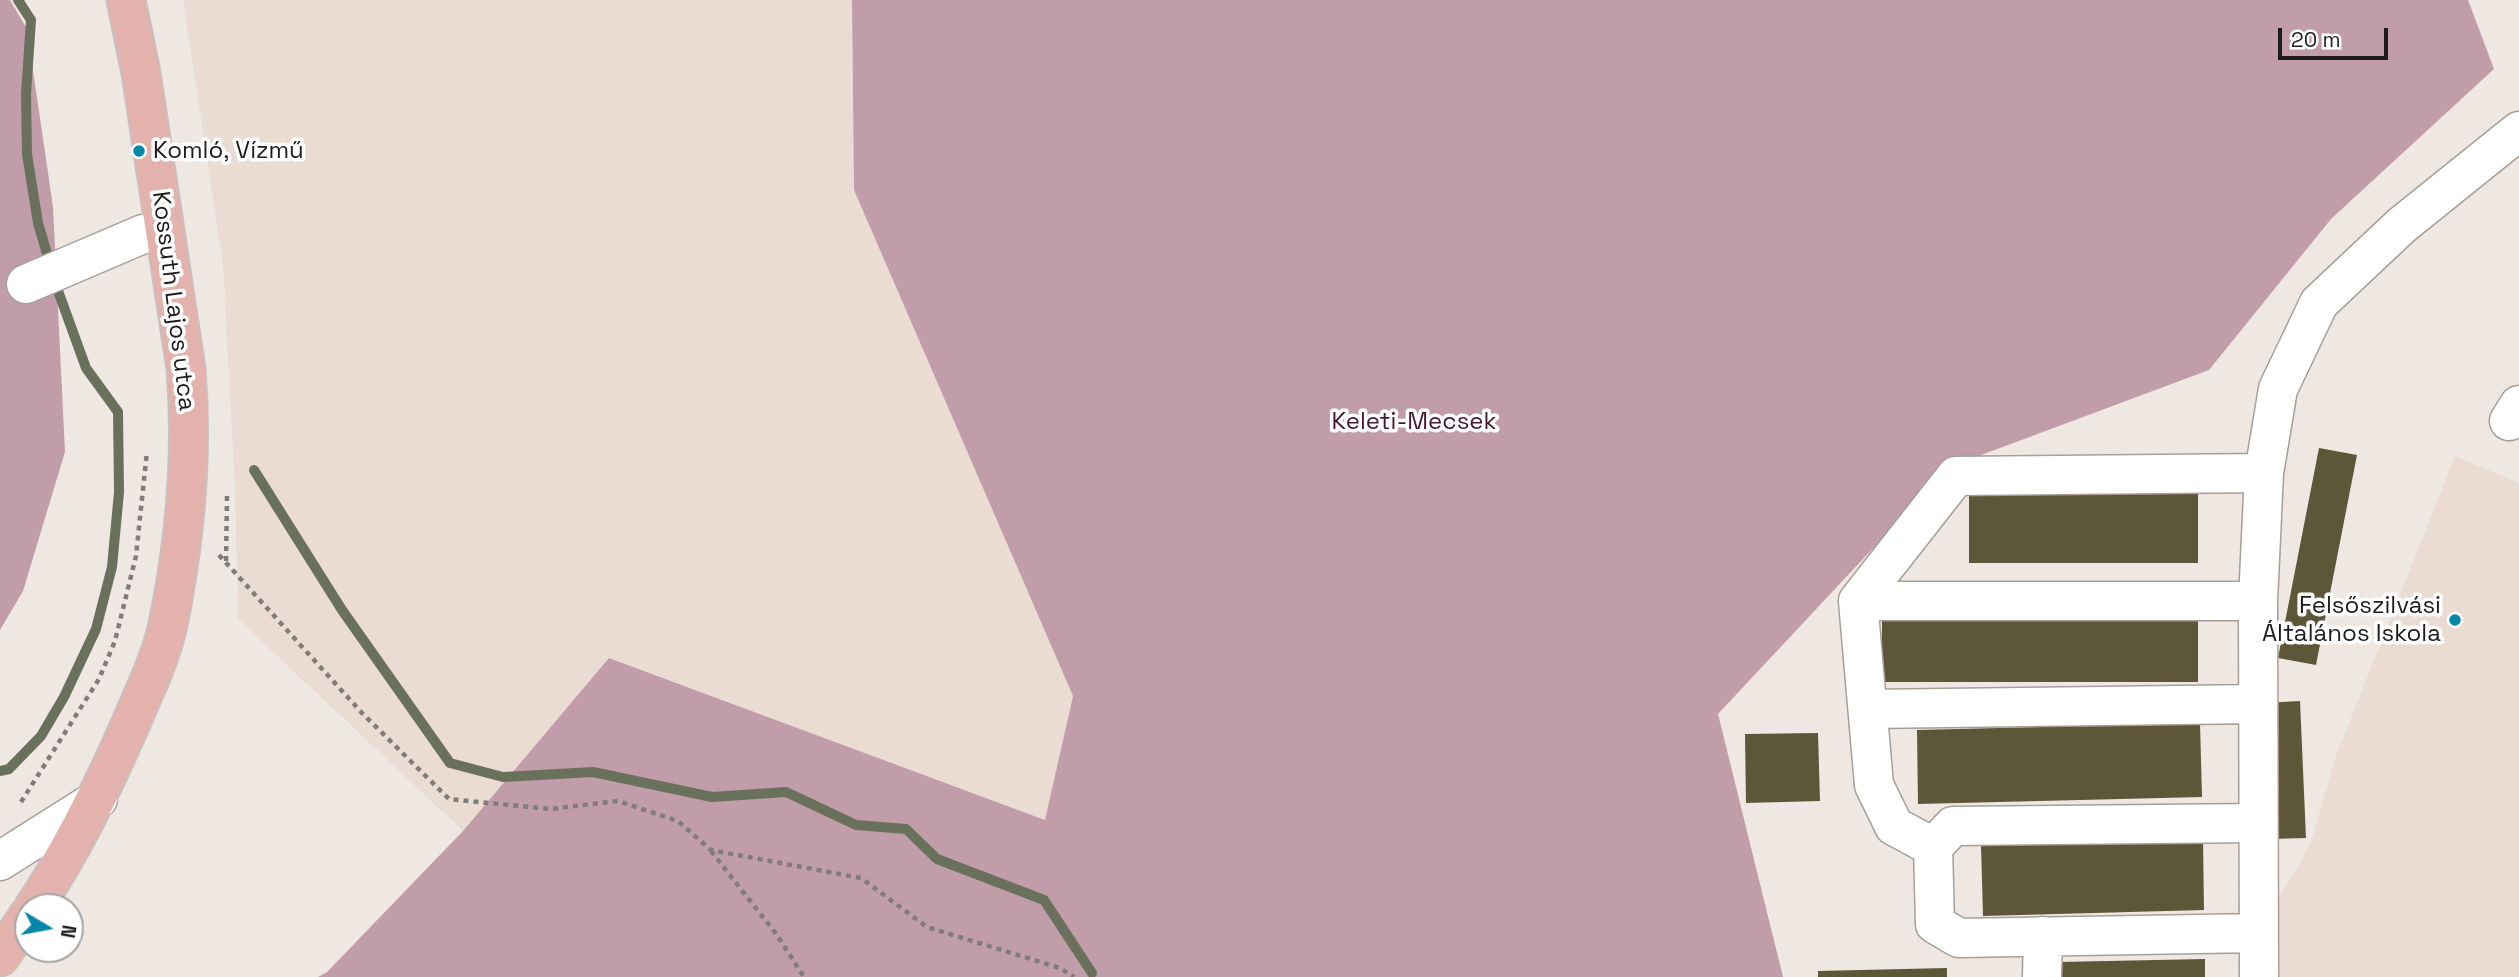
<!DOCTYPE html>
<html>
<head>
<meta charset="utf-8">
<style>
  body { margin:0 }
  #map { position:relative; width:2519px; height:977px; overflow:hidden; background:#efe8e2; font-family:"Space Grotesk",sans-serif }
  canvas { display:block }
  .north { position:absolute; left:14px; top:893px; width:70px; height:70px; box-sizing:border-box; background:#fff; border:2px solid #a5a4a3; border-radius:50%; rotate:100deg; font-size:19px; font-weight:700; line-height:28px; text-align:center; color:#1e1c1a }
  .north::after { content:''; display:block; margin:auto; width:24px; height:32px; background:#0487a9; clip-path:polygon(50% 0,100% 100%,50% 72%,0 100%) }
  .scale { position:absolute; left:2278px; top:28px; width:110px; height:32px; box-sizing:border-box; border:4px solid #1e1c1a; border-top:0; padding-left:9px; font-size:21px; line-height:24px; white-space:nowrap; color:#1e1c1a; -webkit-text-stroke:5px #fff; paint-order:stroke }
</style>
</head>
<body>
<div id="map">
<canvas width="2519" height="977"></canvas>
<div class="north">N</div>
<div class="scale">20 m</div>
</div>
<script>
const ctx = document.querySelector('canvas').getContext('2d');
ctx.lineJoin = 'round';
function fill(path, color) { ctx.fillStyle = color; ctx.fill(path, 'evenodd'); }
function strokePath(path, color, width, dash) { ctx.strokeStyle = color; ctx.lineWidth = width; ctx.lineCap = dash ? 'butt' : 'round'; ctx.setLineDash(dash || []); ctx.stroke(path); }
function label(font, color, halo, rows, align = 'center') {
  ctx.font = font + ' "Space Grotesk",sans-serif'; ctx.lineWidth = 7; ctx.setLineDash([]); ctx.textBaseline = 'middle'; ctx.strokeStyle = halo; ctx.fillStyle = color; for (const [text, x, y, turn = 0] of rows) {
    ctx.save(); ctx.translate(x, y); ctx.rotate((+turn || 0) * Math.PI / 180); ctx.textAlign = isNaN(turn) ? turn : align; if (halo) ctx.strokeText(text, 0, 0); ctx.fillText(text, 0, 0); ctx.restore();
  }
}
fill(new Path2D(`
  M183,0h669l2,190 219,506 -28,124 -435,-162 -147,173 -225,-212 -3,-132 -12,-222z
  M2455,456l64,27v494h-260v-44l51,-88 26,-89z`), '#eadcd2');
fill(new Path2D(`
  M0,0h10l17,29 26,178 12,245 -42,139 -23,39z
  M852,0h1616l26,69 -163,150 -122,151 -260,97 -231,247 65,263h-1465l9,-5 136,-141 146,-173 436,162 28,-124 -219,-506z`), '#c09da9');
strokePath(new Path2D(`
  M254,470l88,140 108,153 53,14 90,-5 119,25 74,-5 70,33 50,4 31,30 107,41 48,73
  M0,771l9,-2 32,-33 23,-39 32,-68 16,-62 7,-75 -1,-80 -32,-44 -29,-80 -19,-65 -11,-69 -1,-60 5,-74 -13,-20`), '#69715c', 10);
fill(new Path2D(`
  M2319,448l38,7 -41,210 -38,-7z
  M1969,489h229v74h-229z
  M1882,612h316v70h-316z
  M2300,701l6,137 -36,1 -6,-136z
  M2200,723l2,74 -284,7 -1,-74z
  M1818,733l2,68 -74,2 -1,-69z
  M2203,839l1,71 -221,6 -2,-71z
  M2205,959v18h-146v-15z
  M1947,968v9h-129v-6z`), '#5e5639');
const minor = new Path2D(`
  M26,284l117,-50
  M2509,421l10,-16
  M1858,601h400
  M1868,709l390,-5
  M1933,847l20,-21 305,-3
  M0,861l98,-62
  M2259,933l-300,5 -24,-14 -2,-77 -39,-21 -20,-41 -16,-184 98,-125 308,-3
  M2042,977l1,-41
  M2259,977l-1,-376 6,-128 14,-84 41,-86 83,-78 117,-94`);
const major = new Path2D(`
  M34,907c39,-58 69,-120 97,-184 13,-31 28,-61 36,-94 18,-86 26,-173 19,-260l-45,-296 -15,-73
  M0,957l28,-41`);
strokePath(minor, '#a69f99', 41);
strokePath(major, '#c4c4c3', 41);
strokePath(new Path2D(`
  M219,555l143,158 87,86 101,10 68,-8 60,20 33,29 150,28 66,49 133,41 14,9
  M226,561l1,-65
  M21,802l78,-123 16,-38 21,-85 11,-105
  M711,851l66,84 27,42`), '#807c78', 4.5, [5, 5]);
strokePath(minor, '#fff', 38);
strokePath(major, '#e3b2ac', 38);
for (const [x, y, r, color] of [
  [139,151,7,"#0487a9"],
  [2455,620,7,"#0487a9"]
]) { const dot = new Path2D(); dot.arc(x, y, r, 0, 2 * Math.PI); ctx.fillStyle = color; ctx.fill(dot); strokePath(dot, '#fff', 2.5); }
label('24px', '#1e1c1a', '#fff', [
  ["Komló, Vízmű",153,151],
  ["Felsőszilvási",2441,606,"right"],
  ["Általános Iskola",2441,634,"right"]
], 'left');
label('24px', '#1e1c1a', '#fff', [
  ["Kossuth Lajos utca",173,301,83]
]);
label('24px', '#46182c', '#fff', [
  ["Keleti-Mecsek",1414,422]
]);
</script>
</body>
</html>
